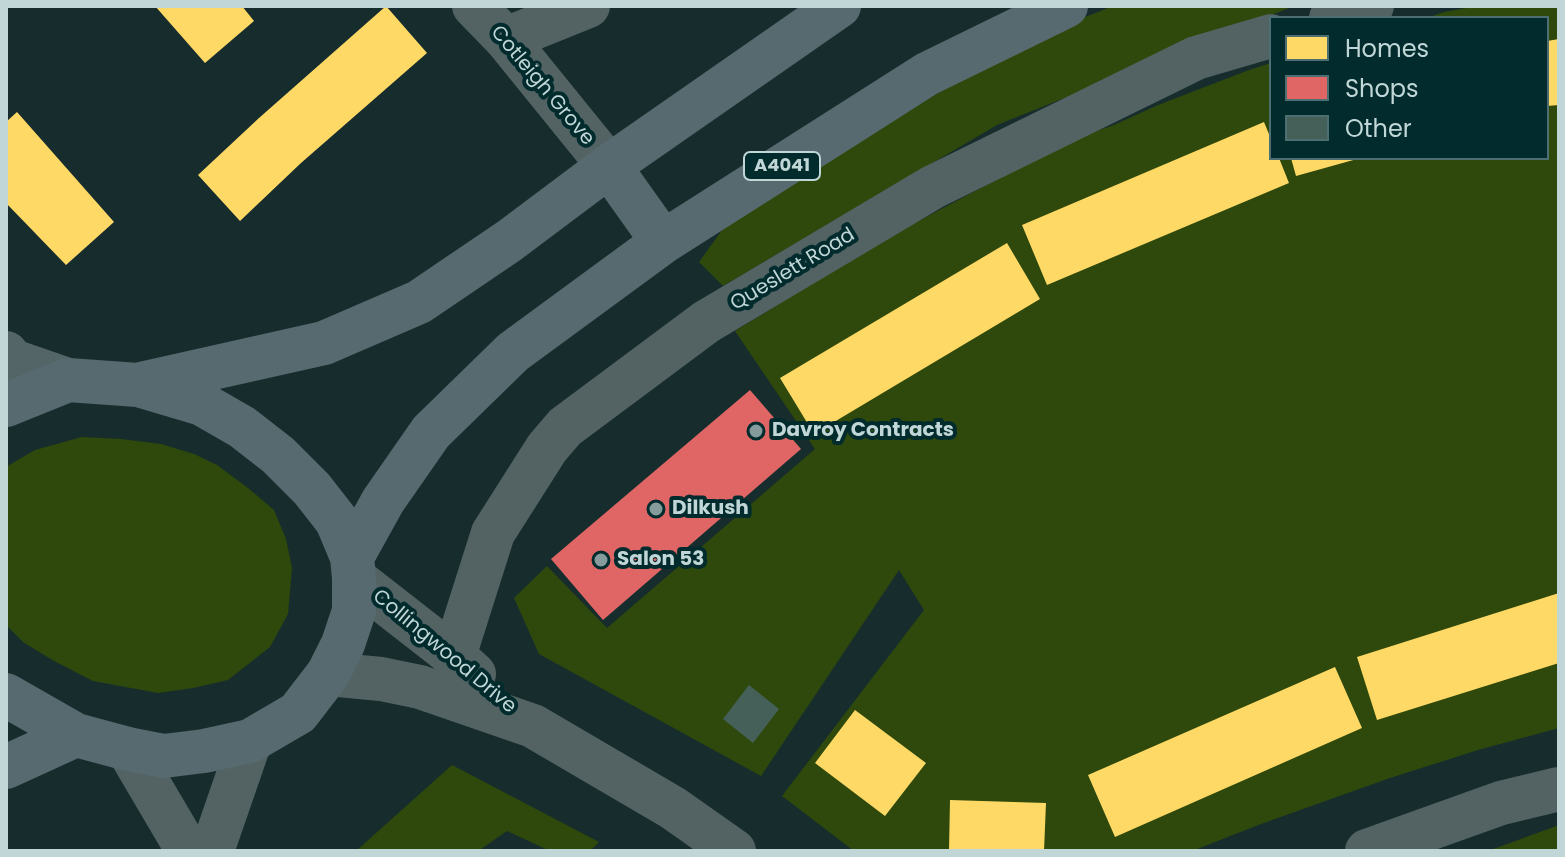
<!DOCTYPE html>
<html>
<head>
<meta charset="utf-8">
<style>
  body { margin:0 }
  #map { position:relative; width:1565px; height:857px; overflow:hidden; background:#172d2d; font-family:Poppins,sans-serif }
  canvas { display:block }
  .frame { position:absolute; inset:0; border:8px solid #c1d6d6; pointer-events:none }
  .legend { position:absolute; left:1269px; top:16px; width:280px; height:144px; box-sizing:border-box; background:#012b2d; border:2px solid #4e6f71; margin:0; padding:10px 14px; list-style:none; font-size:24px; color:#c1d6d6 }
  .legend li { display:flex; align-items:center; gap:16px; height:40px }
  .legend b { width:40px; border:2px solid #4e6f71 }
</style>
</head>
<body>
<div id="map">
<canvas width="1565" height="857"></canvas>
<div class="frame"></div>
<ul class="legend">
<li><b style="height:22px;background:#ffd966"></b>Homes</li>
<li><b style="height:22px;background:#e06666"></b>Shops</li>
<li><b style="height:22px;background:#456059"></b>Other</li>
</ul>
</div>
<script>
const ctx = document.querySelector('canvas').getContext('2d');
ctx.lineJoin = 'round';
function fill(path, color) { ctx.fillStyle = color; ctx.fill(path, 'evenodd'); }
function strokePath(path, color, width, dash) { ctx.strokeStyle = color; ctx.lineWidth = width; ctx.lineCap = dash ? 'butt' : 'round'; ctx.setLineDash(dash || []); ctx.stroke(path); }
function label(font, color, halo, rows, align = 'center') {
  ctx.font = font + ' Poppins,sans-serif'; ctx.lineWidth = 8; ctx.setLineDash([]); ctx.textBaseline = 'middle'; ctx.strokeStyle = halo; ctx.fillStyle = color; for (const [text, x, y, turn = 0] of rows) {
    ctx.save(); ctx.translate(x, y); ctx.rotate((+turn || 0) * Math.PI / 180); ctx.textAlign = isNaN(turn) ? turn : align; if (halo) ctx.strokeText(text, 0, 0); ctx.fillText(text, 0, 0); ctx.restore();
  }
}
fill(new Path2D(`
  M1113,6h181l-297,119 -274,161 -24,-24 29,-40 292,-179z
  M1478,6h81v722l-81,22 -88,28 -129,46 -69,27h-338l-72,-55 142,-186 -25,-40 -138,206 -222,-122 -25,-56 33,-32 60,62 208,-179 -80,-118 157,-96 184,-97 38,-13 44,-20 91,-35 22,-7v95h276v-140h-120l17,-6z
  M82,437l39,2 40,5 33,10 23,11 31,23 26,22 12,29 6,29 -4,46 -18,33 -42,33 -35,8 -35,5 -65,-12 -39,-20 -31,-19 -17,-17v-158l29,-17z
  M452,765l147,77 -9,9h-40l-43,-20 -29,20h-122z
  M1559,825v26h-71z`), '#2e490b');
fill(new Path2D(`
  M155,6h87l12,15 -49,42z
  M386,6l41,47 -126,110 -61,58 -42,-46 61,-57z
  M1559,39v66l-12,1v-65z
  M17,112l97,110 -48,43 -60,-62v-81z
  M1264,122l7,17v19h8l10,25 -242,102 -25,-60z
  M1291,158h66v1l-61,17z
  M1007,243l33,56 -226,135 -34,-56z
  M1559,593v70l-182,57 -20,-63z
  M1335,667l27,61 -247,109 -27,-62z
  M855,710l71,53 -41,53 -70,-53z
  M950,800l96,3 -2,48h-95z`), '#ffd966');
fill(new Path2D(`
  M750,390l51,59 -198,171 -52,-61z`), '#e06666');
fill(new Path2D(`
  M749,685l30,24 -26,34 -30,-24z`), '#456059');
strokePath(new Path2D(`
  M474,6l32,33 103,127
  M1331,18l41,-12
  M506,39l82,-33
  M354,578l100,78 20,18
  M454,656l39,-123 54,-85 18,-21 141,-105 227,-135 263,-129 75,-22
  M328,674l53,5 39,8 113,39 140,82 61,43
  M128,749l60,102
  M212,851l38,-110
  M1367,851l134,-48 58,-14`), '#536364', 44);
strokePath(new Path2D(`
  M6,353l7,8 55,19`), '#546567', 44);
strokePath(new Path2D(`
  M609,166l54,76
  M141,384l183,-41 95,-41 90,-61 100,-75 230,-160
  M6,405l62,-25 70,5 64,19 40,23 36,28 34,34 25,32 15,36 2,21v33l-11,33 -15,30 -30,39 -48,28 -46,10 -40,5 -36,-7 -52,-14 -70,-40
  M352,557l31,-56 48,-69 82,-80 150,-110 264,-168 139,-68
  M6,767l70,-32`), '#576a6f', 44);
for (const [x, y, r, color] of [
  [756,431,8,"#869b9b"],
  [656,509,8,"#869b9b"],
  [601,560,8,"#869b9b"]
]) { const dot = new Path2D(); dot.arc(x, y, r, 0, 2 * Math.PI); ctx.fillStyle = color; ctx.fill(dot); strokePath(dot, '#012b2d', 3); }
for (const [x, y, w] of [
  [782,166,76]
]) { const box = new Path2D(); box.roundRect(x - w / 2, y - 14, w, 28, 6); ctx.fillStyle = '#012b2d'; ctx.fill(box); strokePath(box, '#c1d6d6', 2); }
label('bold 18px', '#c1d6d6', null, [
  ["A4041",782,166]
]);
label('20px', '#c1d6d6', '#012b2d', [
  ["Cotleigh Grove",542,86,50],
  ["Queslett Road",793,270,-31],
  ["Collingwood Drive",444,652,40]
]);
label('bold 20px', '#c1d6d6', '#012b2d', [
  ["Davroy Contracts",772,431],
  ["Dilkush",672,509],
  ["Salon 53",617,560]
], 'left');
</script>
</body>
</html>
